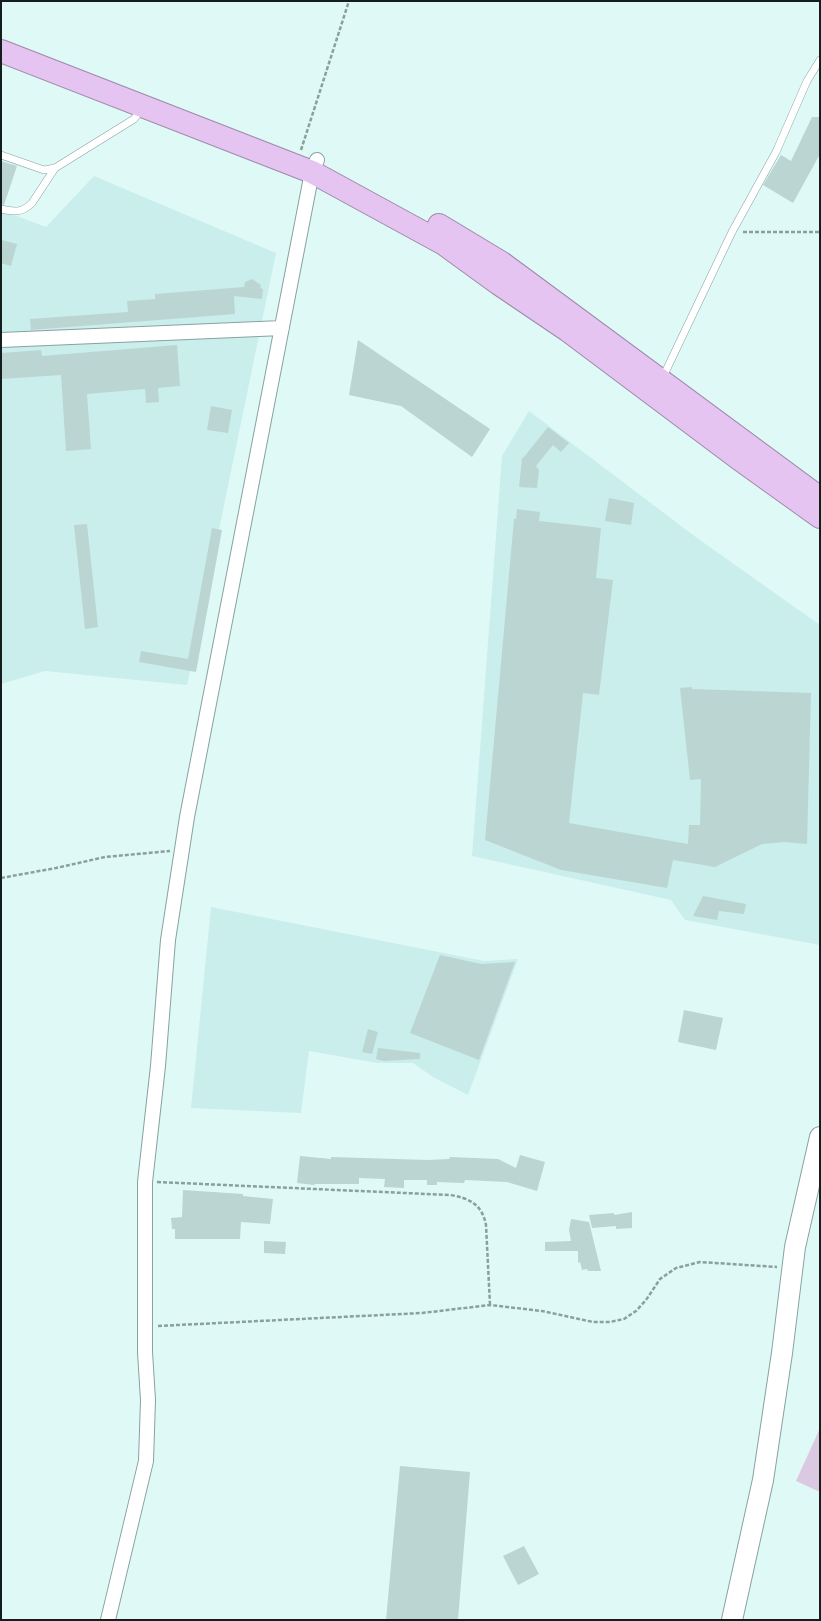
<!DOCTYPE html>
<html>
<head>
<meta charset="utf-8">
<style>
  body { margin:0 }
  #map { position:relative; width:821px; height:1621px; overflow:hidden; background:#dff9f7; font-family:"Fira Sans",sans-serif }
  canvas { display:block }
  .frame { position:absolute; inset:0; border:2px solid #141e1d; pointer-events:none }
</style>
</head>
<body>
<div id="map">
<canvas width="821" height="1621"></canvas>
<div class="frame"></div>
</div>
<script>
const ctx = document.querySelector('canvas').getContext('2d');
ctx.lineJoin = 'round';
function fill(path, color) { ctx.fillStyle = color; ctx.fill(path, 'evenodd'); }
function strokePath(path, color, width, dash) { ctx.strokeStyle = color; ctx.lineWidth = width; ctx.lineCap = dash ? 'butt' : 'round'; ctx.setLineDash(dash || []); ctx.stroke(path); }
fill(new Path2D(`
  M94,176l182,77 -89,432 -142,-14 -44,13v-474l45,17z
  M529,411l168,127 123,87v320l-135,-25 -14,-20 -199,-44 30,-400z
  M211,907l273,54 34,-2 -50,136 -35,-18 -20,-14h-36l-68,-12 -8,62 -110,-5z`), '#caeeec');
fill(new Path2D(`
  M820,1428v64l-24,-11z`), '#dbc9e1');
fill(new Path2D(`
  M812,117h8v37l-27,49 -30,-18 18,-30 10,6z
  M1,161l16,5 -13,39 -3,-1z
  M1,240l16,4 -6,22 -10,-3z
  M252,279l9,6 -1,3 3,1 -1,10 -28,-3 1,18 -204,16 -1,-11 98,-7 -1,-11 28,-2v-5l89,-7 1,-5z
  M358,340l132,89 -18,28 -71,-51 -52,-11z
  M177,345l3,41 -22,2 1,14 -13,1 -1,-14 -58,5 4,55 -25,2 -5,-76 -60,4v-26l40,-3 1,6z
  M211,406l21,4 -4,23 -21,-3z
  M548,427l21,16 -8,9 -8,-7 -17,21 3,4 -2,18 -18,-1 3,-29 2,-1z
  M609,498l25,5 -3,22 -26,-4z
  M517,509l23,3 -1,9 62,7 -5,50 17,2 -14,115 -16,-2 -14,130 119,21 1,-19h11l1,-46 -11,1 -10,-92 12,-1v2l119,4 -4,151 -23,-2 -22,2 -47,23 -42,-7 -6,28 -106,-18 -76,-30 29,-321h2z
  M87,524l11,103 -13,2 -11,-104z
  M212,528l10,2 -26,142 -57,-10 2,-11 47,8z
  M703,896l43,8 -2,10 -25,-3 -2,9 -24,-4z
  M440,955l41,9 34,-2 -36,98 -69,-27z
  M684,1010l39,8 -7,32 -38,-8z
  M368,1029l10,3 -6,22 -10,-2z
  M378,1048l42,5v6l-37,2 -7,-2z
  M520,1155l25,7 -8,29 -30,-9 -42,-2 -1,3 -27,-1v3h-10v-5h-23v8l-20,-1 1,-8 -26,-1v6h-44l-1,1 -17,-2 3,-27 31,3v-2l97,3 21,-1 1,-2 48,2 18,9z
  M183,1190l60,4v2l30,3 -3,25 -29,-2 -1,17h-65v-10h-3l-1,-11 11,-1z
  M632,1212v16l-16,1v-3l-24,2 -3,-13 25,-2v2z
  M571,1219l18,3 12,49h-13l-1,-2 -5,1 -2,-8 -2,1v-12h-33v-9l26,-1 -2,-11z
  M264,1241l22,1 -1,12 -21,-1z
  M400,1466l70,6 -12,148h-72z
  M524,1546l15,28 -21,11 -15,-29z`), '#bbd5d3');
const lane = new Path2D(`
  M1,155l43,15 11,-2 71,-44 8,-5 8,-10
  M1,209c13,3 21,4 31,-6l23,-35
  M662,379l70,-147 44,-80 31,-71 13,-21`);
const street = new Path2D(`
  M1,340l281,-12
  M108,1620l38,-159 2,-61 -3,-48v-170l13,-116 10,-126 19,-123 125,-645 5,-12`);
const secondary = new Path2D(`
  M732,1620l31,-140 19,-127 13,-106 25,-110`);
const highway = new Path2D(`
  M1,51l311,121 132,72 55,40 68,46 172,129 81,58
  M439,225l63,38 318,235`);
strokePath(lane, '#89a2a0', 8);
strokePath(street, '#89a2a0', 16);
strokePath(secondary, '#89a2a0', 22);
strokePath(highway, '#9c8aa7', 24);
strokePath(new Path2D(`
  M301,150l48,-149
  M743,232h77
  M1,878l55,-10 49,-11 65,-6
  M157,1182l293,13c19,3 32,9 36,30l4,80
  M158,1326l264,-13 68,-8 52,6 51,11h17l14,-3 12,-8 10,-11 14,-21 16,-11 24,-6 77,5`), '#8b9f9d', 2.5, [4, 2]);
strokePath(lane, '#fff', 7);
strokePath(street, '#fff', 14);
strokePath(secondary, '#fff', 20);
strokePath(highway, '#e6c4f1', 22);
</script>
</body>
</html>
